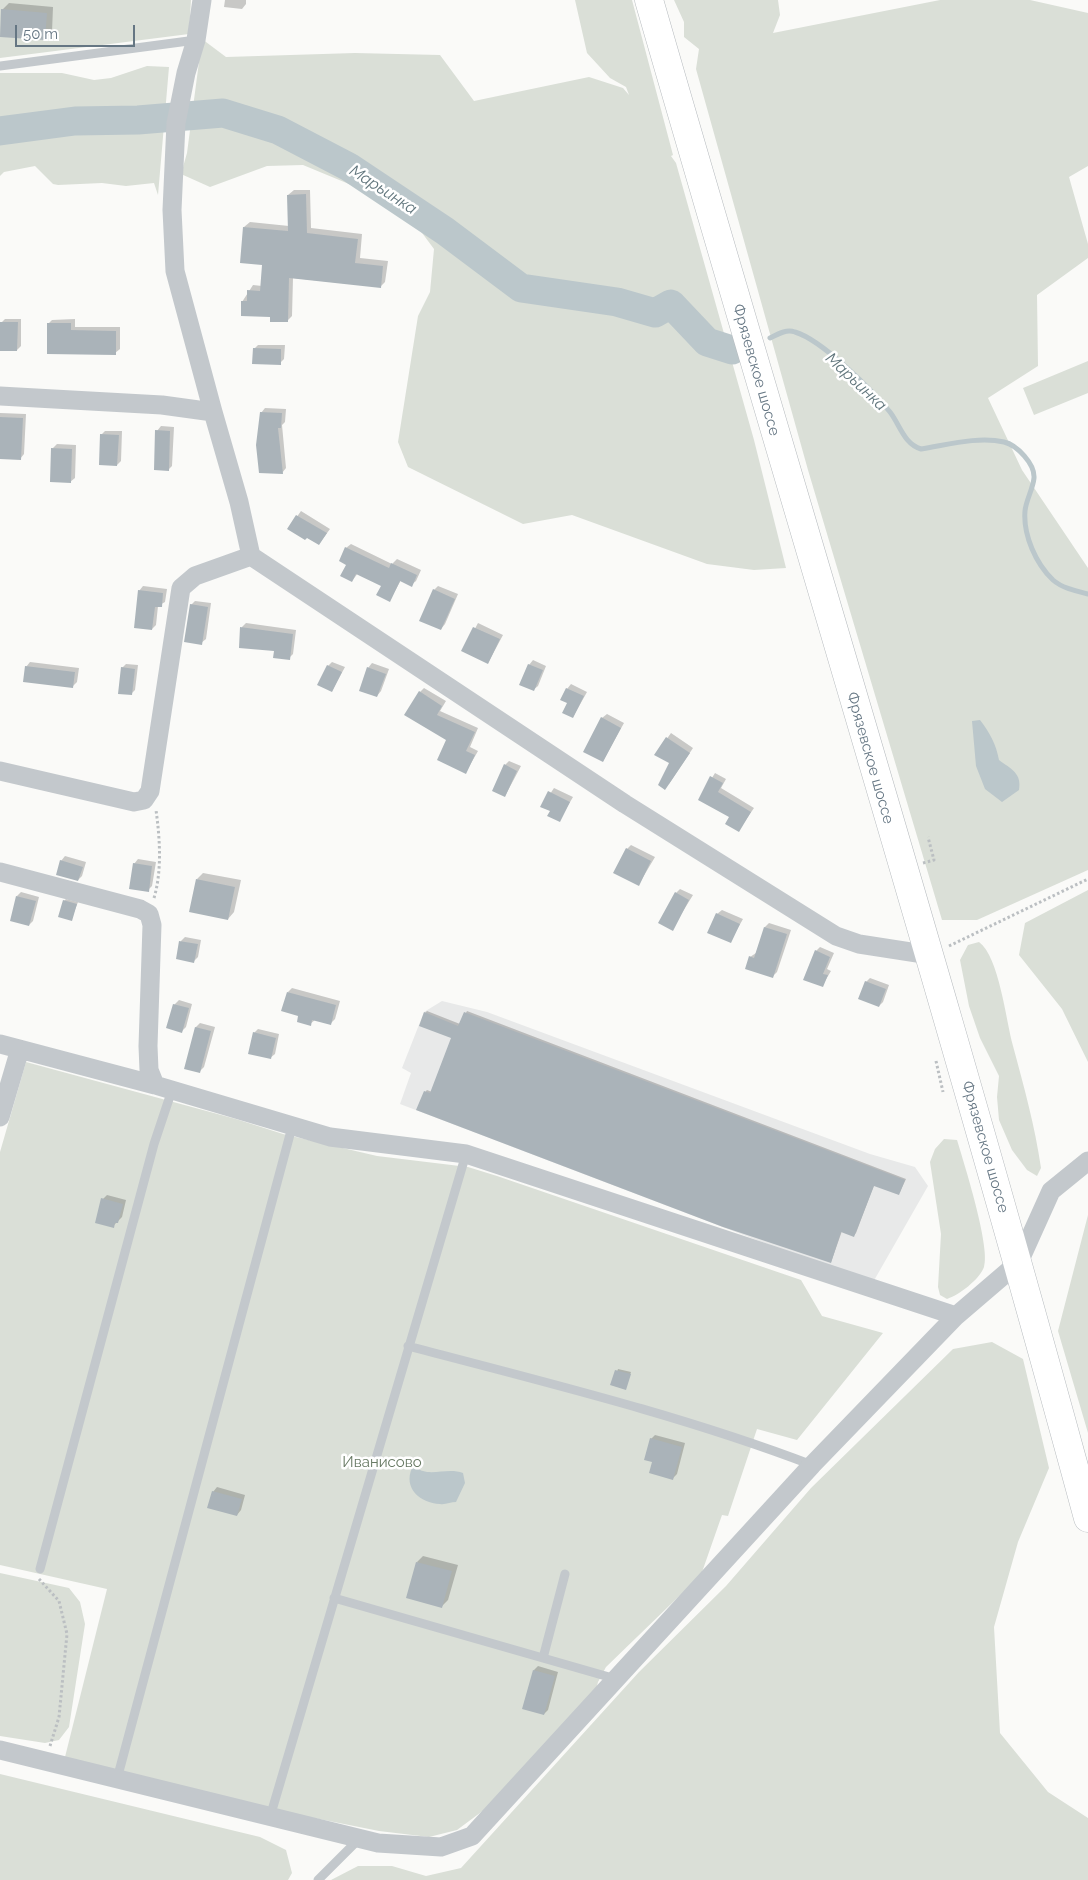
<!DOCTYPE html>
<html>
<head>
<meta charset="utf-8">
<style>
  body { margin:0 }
  #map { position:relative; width:1088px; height:1880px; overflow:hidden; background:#fafaf8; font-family:Raleway,sans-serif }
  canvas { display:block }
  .scale { position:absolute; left:15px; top:25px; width:120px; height:22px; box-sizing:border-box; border:2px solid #657683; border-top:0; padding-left:6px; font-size:15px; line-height:18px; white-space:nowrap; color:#657683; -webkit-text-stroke:4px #fff; paint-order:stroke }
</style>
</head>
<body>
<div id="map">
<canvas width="1088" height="1880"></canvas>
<div class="scale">50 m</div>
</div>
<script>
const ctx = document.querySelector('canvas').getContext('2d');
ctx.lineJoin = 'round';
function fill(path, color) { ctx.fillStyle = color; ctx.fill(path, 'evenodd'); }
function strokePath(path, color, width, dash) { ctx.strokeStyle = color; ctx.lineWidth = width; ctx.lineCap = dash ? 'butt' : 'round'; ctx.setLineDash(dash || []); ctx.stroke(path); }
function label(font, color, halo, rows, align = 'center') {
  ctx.font = font + ' Raleway,sans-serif'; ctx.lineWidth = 5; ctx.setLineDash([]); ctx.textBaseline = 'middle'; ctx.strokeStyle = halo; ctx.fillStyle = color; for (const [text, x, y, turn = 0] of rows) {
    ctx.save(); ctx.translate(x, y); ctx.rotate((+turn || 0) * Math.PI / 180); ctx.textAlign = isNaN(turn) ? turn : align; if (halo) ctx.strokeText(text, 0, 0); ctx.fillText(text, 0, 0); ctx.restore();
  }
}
fill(new Path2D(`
  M442,1001l45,11 383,142 45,13 13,19 -56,98 -472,-180 11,-31 -9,-5 22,-56z`), '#e8e9e9');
fill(new Path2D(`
  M0,0h191l-2,34 -189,24z
  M575,0h57l41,155 -2,1 5,7 78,277 32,128 -32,2 -47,-6 -135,-49 -49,9 -115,-57 -10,-25 20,-126 12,-24 4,-43 -32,-43 -99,-41 -36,1 -57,21 -29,-13 6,-21 15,-114 24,18 129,-4 85,2 34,46 115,-24 34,11 6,7 -3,-8 -16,-9 -23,-25z
  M674,0h104l2,15 -7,18 167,-33h90l58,13v153l-19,11 19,67v14l-51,37 1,71 -50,32 34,72 66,98v302l-111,50h-35l-134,-450 -112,-401 3,-20 -15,-12v-15z
  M147,66l22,1 -11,128 -4,-12 -28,3 -24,-3 -44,2 -5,-1 -18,-18 -31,6 -4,4v-103h62l32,7 17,-2z
  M1088,361v32l-54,22 -11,-27z
  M1088,890v172l-26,-53 -43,-54 6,-32z
  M979,942c20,14 27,79 34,104 11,41 22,80 28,122l-4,8 -10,-6 -15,-20 -13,-30 -2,-23 2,-21 -19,-38 -11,-32 -9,-46 8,-15z
  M26,1062l210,57 47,15 94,22 91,11 29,9 304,104 21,36 61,17 -86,107 -40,-11 -29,87 -6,-1 -21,60 -95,92 -8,15 -2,8 -100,111 -39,29 -28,7 -50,-6 -95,-19 -220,-51 43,-172 -107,-24v-413z
  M944,1139l13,1c7,23 34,108 27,127 -5,13 -25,28 -37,32l-7,-4 -2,-8 3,-53 -11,-72 5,-13z
  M1088,1215v218l-30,-102z
  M992,1342l31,17 26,109 -31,74 -24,85 6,106 48,59 40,26v62h-757l27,-14h34l34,10 35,-8 178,-196 87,-86 85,-98 142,-139z
  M0,1573l69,15 11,14 5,22 -16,103 -10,13 -14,3 -45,-7z
  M0,1774l260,63 26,13 6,23 -4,7h-288z`), '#dadfd7');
fill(new Path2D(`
  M980,720c10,13 16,24 19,40 12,9 23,13 20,30l-17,12 -17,-13 -9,-23 -4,-45z
  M416,1467c11,11 31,0 47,6l2,10 -9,19c-5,0 -11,3 -16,2 -20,-1 -37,-16 -28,-36z`), '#bbc7cb');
fill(new Path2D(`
  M225,0h21v4l-4,5 -18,-2z
  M9,3l44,4 -1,25 -7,7 -43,-29z
  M294,190h16l1,38 51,6 -2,24 28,3 -3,21 -5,5 -87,-9 -1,38 -5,5 -45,-19 11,-17 9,1 1,-22 -19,-37 6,-5 39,4 -1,-31z
  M5,319h16v27l-4,4 -16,-27z
  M75,319v8h45v22l-5,4 -67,-29 4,-4z
  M258,345h27l-1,14 -4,4 -26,-14z
  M265,408l21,1 -1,13 -3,3 4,43 -4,5 -21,-60z
  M0,413l26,1 -2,40 -4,5 -20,-1z
  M161,426l13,1 -2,39 -4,4 -11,-39z
  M105,431h17l-1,30 -4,4 -16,-30z
  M57,444l19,1 -1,33 -5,4 -17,-34z
  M301,511l29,18 -11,15 -30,-16z
  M351,544l41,20 5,-5 24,11 -5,11 -5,4 -10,-5 -11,20 -8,-15 -24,-12 -6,8 -6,-33z
  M143,586l24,3 -2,13 -7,4 -2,19 -4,4 -13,-38z
  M438,586l20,8 -13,30 -4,5 -7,-39z
  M195,601l16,2 -5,36 -5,4 -10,-38z
  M246,623l50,7 -3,24 -4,4 -14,-8 -35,-4 2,-19z
  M478,623l25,12 -15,28 -25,-12z
  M533,660l13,6 -8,20 -5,4 -4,-25z
  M30,662l49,6 -2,14 -4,4 -47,-19z
  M332,662l13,5 -13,24 -4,-25z
  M372,663l17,6 -8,22 -4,5 -9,-28z
  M126,664l12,1 -3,25 -4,4 -9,-26z
  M571,684l16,8 -14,25 -6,-28z
  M424,688l22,13 -6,10 38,17 -8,19 8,4 -12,21 -46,-80z
  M607,714l17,9 -21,38 -1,-43z
  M671,733l22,15 -24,36 2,-21 -15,-9z
  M509,761l12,5 -16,30v-31z
  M715,773l11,6 -5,9 33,20 -15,22 -8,-13 -32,-18z
  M554,788l19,9 -14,24 -8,-10 -9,-5z
  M631,845l24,12 -16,27 -12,-35z
  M65,856l21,6 -4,14 -4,4 -17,-19z
  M138,859l18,3 -4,24 -4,4 -14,-26z
  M203,873l38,7 -7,32 -6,7 -31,-40z
  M680,889l13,6 -21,34 4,-36z
  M21,892l18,5 -6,24 -4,4 -12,-29z
  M66,899l12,3 -7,18 -7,-19z
  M722,910l21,9 -13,23 -13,-28z
  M769,923l22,7 -14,42 -4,4 -23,-19 6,-4 9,-26z
  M185,937l16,3 -3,17 -4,4 -17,-3 4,-17z
  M820,947l14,6 -7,16 4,2 -9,15 -6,-35z
  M870,978l19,7 -6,17 -4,4 -13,-24z
  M292,988l48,13 -5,18 -5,5 -15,-4 -5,4 -10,-9 -12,-23z
  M179,1000l13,4 -6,23 -4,4 -8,-26z
  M427,1011l33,13 7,-13 439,168 -6,13 -26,-7 -18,48 -2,2 -12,-4 -11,31 -413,-153 8,-18 1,-1 5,2 20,-54 -27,-25z
  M200,1023l15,4 -11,40 -4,4 -14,-3 10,-41z
  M258,1029l21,5 -4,20 -5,4 -16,-25z
  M107,1195l19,5 -4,17 -9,9 -10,-27z
  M618,1369l13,3 -6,17 -13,-4z
  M655,1435l30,8 -8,31 -5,5 -19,-18 -2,-22z
  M217,1487l28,8 -4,15 -4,5 -24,-23z
  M423,1556l35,9 -10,35 -6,6 -25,-44z
  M538,1666l20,6 -10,38 -4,4 -10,-44z`), '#0003');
strokePath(new Path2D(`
  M770,338c8,-4 16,-9 25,-6 27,8 77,58 95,80 10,13 14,32 31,37 26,-4 57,-13 83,-7 13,3 31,22 30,36 -1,11 -8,22 -9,33 -2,24 11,53 28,69 9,8 23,11 35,14`), '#bbc7cb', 5);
strokePath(new Path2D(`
  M0,131l75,-10 63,-1 85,-7 55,17 71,37 96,64 76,57 96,14 38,11 16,-9 36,38 25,8`), '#bbc7cb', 29);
fill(new Path2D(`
  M1,9l46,4 -2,27 -45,-3z
  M306,194l1,39 51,6 -3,24 28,3 -2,22 -92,-10 -1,44h-18v-5l-29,-1v-15h6v-11l13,1 2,-26 -22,-2 3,-36 45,4 -1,-36z
  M0,322h18l-1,29h-17z
  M47,323h24v7l45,1v24l-69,-1z
  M253,348l28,1v16l-29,-1z
  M260,412l22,1 -1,15h-3l5,46 -24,-1 -3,-28z
  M0,417l23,1 -2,42 -21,-1z
  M155,430l15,1 -1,40 -15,-1z
  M100,434l19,1 -2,31 -18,-1z
  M51,448l21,1 -1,34 -21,-1z
  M296,515l31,18 -8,12 -12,-7 -2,2 -18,-11z
  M345,547l44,21 2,-5 26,12 -5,12 -12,-6 -10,21 -14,-7 5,-9 -25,-12 -4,8 -12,-6 6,-11 -7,-4z
  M433,589l22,10 -14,31 -22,-9z
  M138,590l25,3 -1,14h-7l-3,23 -18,-2z
  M190,604l18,3 -6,38 -18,-3z
  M240,627l53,7 -3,26 -17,-2 1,-7 -35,-3z
  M473,627l27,12 -12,25 -27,-13z
  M528,664l15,6 -9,21 -15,-6z
  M327,665l15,7 -10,20 -15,-7z
  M25,666l50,6 -2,16 -50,-6z
  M121,667l14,2 -3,26 -14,-1z
  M367,667l19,7 -9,23 -18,-6z
  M566,688l18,8 -11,22 -11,-5 5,-10 -7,-3z
  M419,691l23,15 -5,9 38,17 -9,19 9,4 -9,19 -29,-14 9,-20 -42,-25z
  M601,717l20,11 -18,34 -20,-10z
  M666,737l24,16 -25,37 -7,-5 11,-22 -15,-8z
  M504,764l13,7 -12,26 -13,-6z
  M710,776l13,7 -5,9 33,20 -12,20 -14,-8 4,-7 -31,-17z
  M548,791l22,11 -10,20 -13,-6 3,-5 -10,-4z
  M626,848l25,13 -12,25 -26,-13z
  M60,860l23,7 -5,14 -22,-6z
  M133,863l19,3 -3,26 -20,-3z
  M196,879l39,8 -7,33 -39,-8z
  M675,892l14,8 -16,31 -15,-8z
  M16,896l20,5 -7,25 -19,-5z
  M63,900l14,4 -5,17 -14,-4z
  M716,913l24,11 -9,19 -24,-10z
  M764,927l23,7 -14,44 -28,-9 4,-13 5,2z
  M179,941l19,3 -4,19 -18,-4z
  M815,950l15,7 -7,17 5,1 -5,12 -20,-7z
  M865,981l21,8 -7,18 -21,-8z
  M287,992l49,13 -5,20 -19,-5 -1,6 -14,-4 1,-6 -17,-5z
  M173,1004l16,4 -7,25 -16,-5z
  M424,1012l34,14 6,-14 441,168 -6,15 -25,-9 -20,51 -13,-5 -10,31 -108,-36 -307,-117 8,-19 6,2 21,-55 -32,-12z
  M195,1027l16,4 -11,42 -16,-4z
  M253,1032l23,6 -5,21 -23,-5z
  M101,1198l22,6 -5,19h-3l-1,5 -19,-5z
  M615,1370l16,4 -5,16 -16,-5z
  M650,1438l32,9 -9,33 -24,-7 3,-11 -8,-2z
  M212,1491l30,8 -5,17 -30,-8z
  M416,1562l36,9 -10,37 -36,-10z
  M533,1670l22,6 -11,39 -22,-6z`), '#aab3b9');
const highway = new Path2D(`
  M649,0c146,506 301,1009 439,1518`);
strokePath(highway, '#b4b9bd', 29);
strokePath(new Path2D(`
  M923,863l11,-3 -6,-23
  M154,898c8,-27 6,-59 2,-88
  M949,946l139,-67
  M936,1061l7,31
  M39,1579l20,22 8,33 -8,83 -9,29`), '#bbbfc2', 3, [2.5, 2.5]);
strokePath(new Path2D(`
  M0,66l196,-26
  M408,1346c136,36 273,69 404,119
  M40,1569l114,-425 18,-54
  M334,1598l282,81
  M543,1658l22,-84
  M117,1779l175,-652
  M270,1817l196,-663
  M318,1880l41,-41`), '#c3c8cc', 9);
strokePath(new Path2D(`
  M0,396l162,9 51,7 -38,-141 -3,-61 4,-87 10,-50 10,-33 6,-40
  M213,412l26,90 12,54 374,248 211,132 23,8 71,11
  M0,771l134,31 10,-2 6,-9 31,-203 14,-12 56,-20
  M0,872l140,37 9,5 3,11 -4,121 1,24 6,15
  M0,1044l155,41 175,52 136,17 490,162
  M0,1117l20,-68
  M0,1750l378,93 63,4 31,-11 340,-371 144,-149 63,-54 32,-71 37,-30`), '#c3c8cc', 19);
strokePath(highway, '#fff', 28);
label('15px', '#657683', '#fff', [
  ["Фрязевское шоссе",756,370,74],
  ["Фрязевское шоссе",870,758,74],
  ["Фрязевское шоссе",985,1147,74]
]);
label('15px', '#687a64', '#fff', [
  ["Иванисово",382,1462]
]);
label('italic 16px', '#60757c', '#fff', [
  ["Марьинка",383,190,33],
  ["Марьинка",856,382,43]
]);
</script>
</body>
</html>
